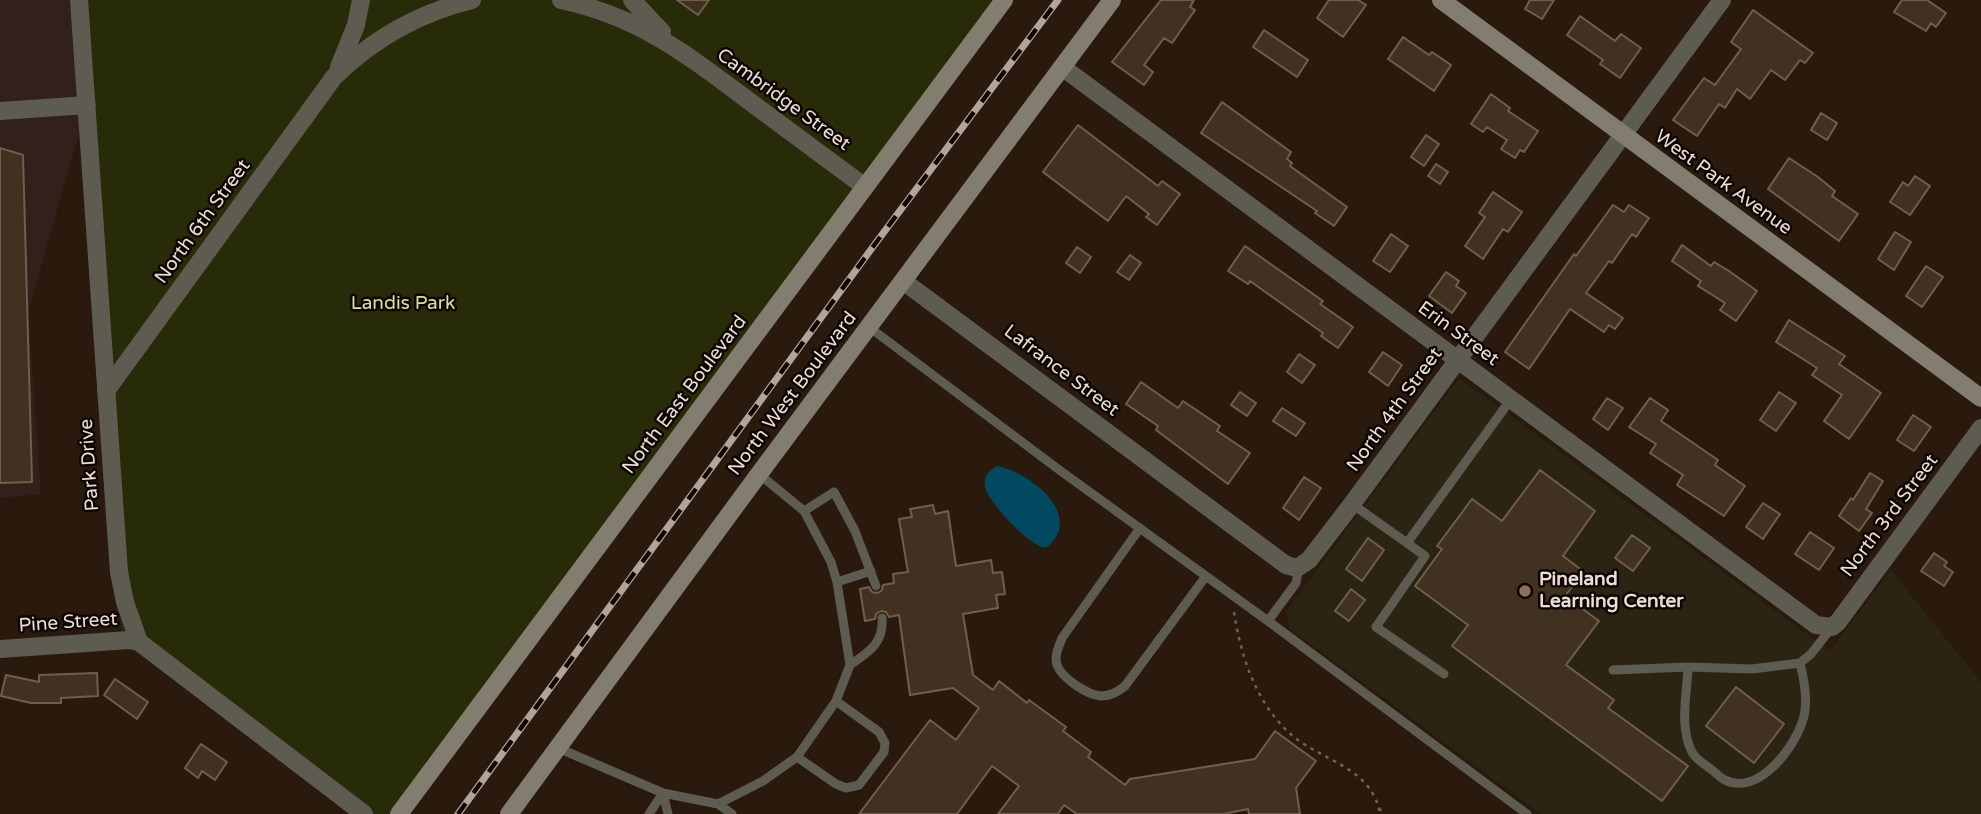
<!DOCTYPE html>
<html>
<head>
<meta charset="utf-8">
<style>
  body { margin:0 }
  canvas { display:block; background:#2a190d }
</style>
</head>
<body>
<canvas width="1981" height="814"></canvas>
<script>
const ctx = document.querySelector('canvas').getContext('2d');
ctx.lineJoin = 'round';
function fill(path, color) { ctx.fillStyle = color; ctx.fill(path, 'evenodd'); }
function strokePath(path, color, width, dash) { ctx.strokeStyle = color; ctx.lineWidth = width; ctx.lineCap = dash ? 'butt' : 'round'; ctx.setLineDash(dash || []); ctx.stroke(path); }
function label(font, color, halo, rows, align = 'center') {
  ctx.font = font + ' "Varela Round",sans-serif'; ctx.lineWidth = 5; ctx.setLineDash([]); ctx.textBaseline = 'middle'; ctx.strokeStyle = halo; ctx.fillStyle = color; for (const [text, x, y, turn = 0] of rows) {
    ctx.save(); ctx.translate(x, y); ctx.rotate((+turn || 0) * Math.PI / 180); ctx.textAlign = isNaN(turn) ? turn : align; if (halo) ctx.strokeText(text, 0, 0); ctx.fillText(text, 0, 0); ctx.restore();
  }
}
fill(new Path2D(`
  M0,0h81l6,105 -59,207 13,182 -41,4z`), '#32201b');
fill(new Path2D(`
  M1459,378l371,273 61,-81 90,112v132h-440l-252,-186 -3,-16z`), '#2b2413');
fill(new Path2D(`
  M79,0h925l-605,814h-35l-166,-125 -76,-45z`), '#282b07');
fill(new Path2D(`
  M997,466c33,6 89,50 49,82 -16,-1 -57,-45 -61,-61 -2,-10 4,-17 12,-21z`), '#004960');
const building = new Path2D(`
  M677,0h32l-11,15z
  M1161,0h33l-4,7 5,3 -23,33 -8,-5 -20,27 9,7 -9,13 -32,-23z
  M1329,0h29l8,5 -23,32 -26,-19z
  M1530,0h24l-12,19 -17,-10z
  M1902,0h25l19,13 -10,14 -5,-4 -5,8 -32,-19z
  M1753,10l60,43 -8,10 -5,-3 -15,20 -14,-10 -21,29 -13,-10 -12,19 -6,-4 -22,32 -24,-16 31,-42 11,7 26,-36 -10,-7z
  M1580,16l35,25 6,-7 20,14 -21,30 -20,-14 3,-4 -36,-25z
  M1264,30l44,30 -11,17 -44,-30z
  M1403,37l26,18 3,-3 19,13 -17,26 -46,-32z
  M1491,94l19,14 -2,3 30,20 -14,21 -4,-2 -5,8 -14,-9 6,-9 -20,-13 -4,5 -12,-8z
  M1222,102l69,50 -4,7 5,4 -2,3 57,41 -13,19 -19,-13 2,-2 -116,-78z
  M1821,113l16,10 -10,17 -16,-10z
  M1078,125l80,61 4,-5 18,13 -23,31 -11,-8 3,-3 -23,-18 -18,25 -65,-49z
  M1426,135l13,9 -15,22 -13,-9z
  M0,148l23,7 9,327 -32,1z
  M1789,158l29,19 17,14 -3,5 26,18 -19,27 -71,-52z
  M1436,164l12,8 -8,12 -12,-8z
  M1915,176l15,10 -20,29 -20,-13 13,-20 5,4z
  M1493,192l29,20 -14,20 -5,-3 -20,30 -18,-13 20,-29 -6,-4z
  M1613,205l11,7 5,-7 20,13 -13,19 -4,-3 -20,29 -3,-2 -23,32 37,25 -8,11 -6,-4 -5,7 -34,-23 -41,60 -24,-17 69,-98 2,2z
  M1895,232l16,10 -17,28 -16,-11z
  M1391,234l17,12 -18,26 -17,-11z
  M1682,245l29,21 3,-4 15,9 28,20 -21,30 -16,-11 5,-7 -27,-17 3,-5 -29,-20z
  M1245,246l78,55 -3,3 33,23 -15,21 -17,-12 2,-3 -73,-52 -2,3 -20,-13z
  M1077,247l14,10 -11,16 -14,-10z
  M1130,255l11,8 -12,17 -12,-8z
  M1926,266l17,11 -21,30 -16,-11z
  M1446,272l13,9 -3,5 10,7 -14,20 -23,-17z
  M1789,320l56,36 -6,8 42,29 -32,46 -25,-18 18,-26 -30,-20 5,-7 -41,-26z
  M1383,352l19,13 -14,21 -19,-14z
  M1299,354l16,11 -13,18 -15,-11z
  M1141,382l37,26 5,-7 37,25 -3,5 33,22 -22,31 -72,-54 2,-4 -32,-22z
  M1240,392l16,11 -9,13 -16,-11z
  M1779,392l17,11 -20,28 -16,-11z
  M1607,398l16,10 -15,22 -15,-11z
  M1650,398l18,12 -7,11 57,39 -3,5 30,21 -21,30 -47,-31 6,-10 -33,-22 6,-9 -27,-17z
  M1282,408l23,15 -9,13 -23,-15z
  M1913,415l18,12 -17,24 -17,-11z
  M1540,470l55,41 -32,45 21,16 -19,24 34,25 -33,44 48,35 -6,8 80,58 -26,35 -210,-155 16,-21 -53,-39 27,-37 -5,-3 35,-47 30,22z
  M1870,473l13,8 -17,28 6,4 -13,18 -20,-15 12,-18 2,2z
  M1304,477l17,11 -22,32 -16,-12z
  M1763,503l17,11 -17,25 -17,-12z
  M933,505l2,9 13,-3 8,55 35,-6 2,13 9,-1 3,22 -9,1 2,13 -35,6 10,61 20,15 6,-9 28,22 2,-3 37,27 -3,4 28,21 -3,5 37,28 5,-6 125,-20 20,-28 41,30 -20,27 4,26h-51l-1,-5 -25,5h-146l-13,-9 -6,9h-60l21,-28 -27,-20 -35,48h-98l71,-94 26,20 23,-32 -26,-20 -43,7 -11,-80 -10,2 -3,-5 -5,-1 -5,3 -1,5 -10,2 -5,-32 9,-2 3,5 6,1 4,-3 1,-5 11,-2 -1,-9 15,-2 -9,-53 13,-2 -2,-8z
  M1810,532l24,16 -15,22 -24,-16z
  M1632,535l18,13 -17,23 -18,-13z
  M1368,538l16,12 -22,31 -16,-12z
  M1934,553l13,9 -3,4 9,6 -9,14 -23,-15z
  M1351,589l14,11 -16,21 -14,-10z
  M97,673l1,23 -37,2v5h-30l-30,-7 5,-21 33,7v-7z
  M115,679l33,23 -11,17 -33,-24z
  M1736,687l48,37 -30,39 -48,-37z
  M201,744l26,18 -12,18 -13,-9 -4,7 -13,-10z`);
fill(building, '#403120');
strokePath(building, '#705f4c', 2);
strokePath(new Path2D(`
  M1234,612c7,46 23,94 60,125 30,24 79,32 86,77
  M1379,808l5,6`), '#716157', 2.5, [3.5, 5]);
strokePath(new Path2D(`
  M869,327l189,142 210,152 259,193
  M1352,504l55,39
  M804,511l30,-19 21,39 21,55
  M1140,528l-78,110c-3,9 -8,17 -5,27 5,13 30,30 44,31 10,0 17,-4 24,-10l81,-110
  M837,582l34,-11
  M1268,621l28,-38 3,-16
  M850,665c19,-13 34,-22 32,-47
  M1688,667c-1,27 -9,60 4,85 3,7 14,13 20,18 4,3 8,8 13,10 34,17 72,-35 79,-64 4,-16 0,-37 -4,-53
  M1613,670l75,-3 64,2 48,-6 11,-9 21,-27
  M1444,674l-68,-47 49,-71 -18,-13 104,-144
  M558,748l105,45 55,11 45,-23 34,-24 39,-56 14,-36 -13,-83 -6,-20 -27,-51 -45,-37
  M797,757l39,27 10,4 13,-3 25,-33 1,-9 -6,-11 -43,-31
  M663,793l5,21
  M718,804l14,10
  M649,814l14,-21`), '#5e5b51', 9);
strokePath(new Path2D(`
  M79,0l40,572 6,30 14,40 225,172
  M561,0c79,17 125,54 188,101 38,28 77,57 116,86
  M632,0l30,32
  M339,67l17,-42 5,-25
  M1062,67l754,558 16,2 6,-5 143,-194
  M0,111l87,-6
  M903,281l383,284 11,3 12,-8 43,-56 370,-504
  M106,391l228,-314c40,-39 84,-64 138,-77
  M0,649l129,-9 10,2`), '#5e5b51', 18);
strokePath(new Path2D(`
  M1441,0l540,398
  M399,814l605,-814
  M509,814l250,-340 353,-474`), '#827d6e', 18);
const rail = new Path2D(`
  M458,814l417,-570 183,-244`);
strokePath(rail, '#b2a49b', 7);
strokePath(rail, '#0d0603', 4.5, [13]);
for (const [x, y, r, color] of [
  [1525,591,7,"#8d6e63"]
]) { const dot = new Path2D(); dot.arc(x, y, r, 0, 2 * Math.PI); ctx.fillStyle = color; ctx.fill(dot); strokePath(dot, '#0d0603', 2.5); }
label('19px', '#eaddd5', '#0d0603', [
  ["Cambridge Street",783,100,36],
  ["West Park Avenue",1723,183,36],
  ["North 6th Street",203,222,-54],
  ["Erin Street",1458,334,36],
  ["Lafrance Street",1061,371,37],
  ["North West Boulevard",793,394,-53],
  ["North East Boulevard",685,395,-53],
  ["North 4th Street",1395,410,-54],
  ["Park Drive",90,465,-94],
  ["North 3rd Street",1890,516,-53],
  ["Pine Street",68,623,-4]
]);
label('19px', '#d8e292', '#0d0603', [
  ["Landis Park",403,304]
]);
label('bold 19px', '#eaddd5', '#0d0603', [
  ["Pineland",1539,580],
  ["Learning Center",1539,602]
], 'left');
</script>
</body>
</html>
